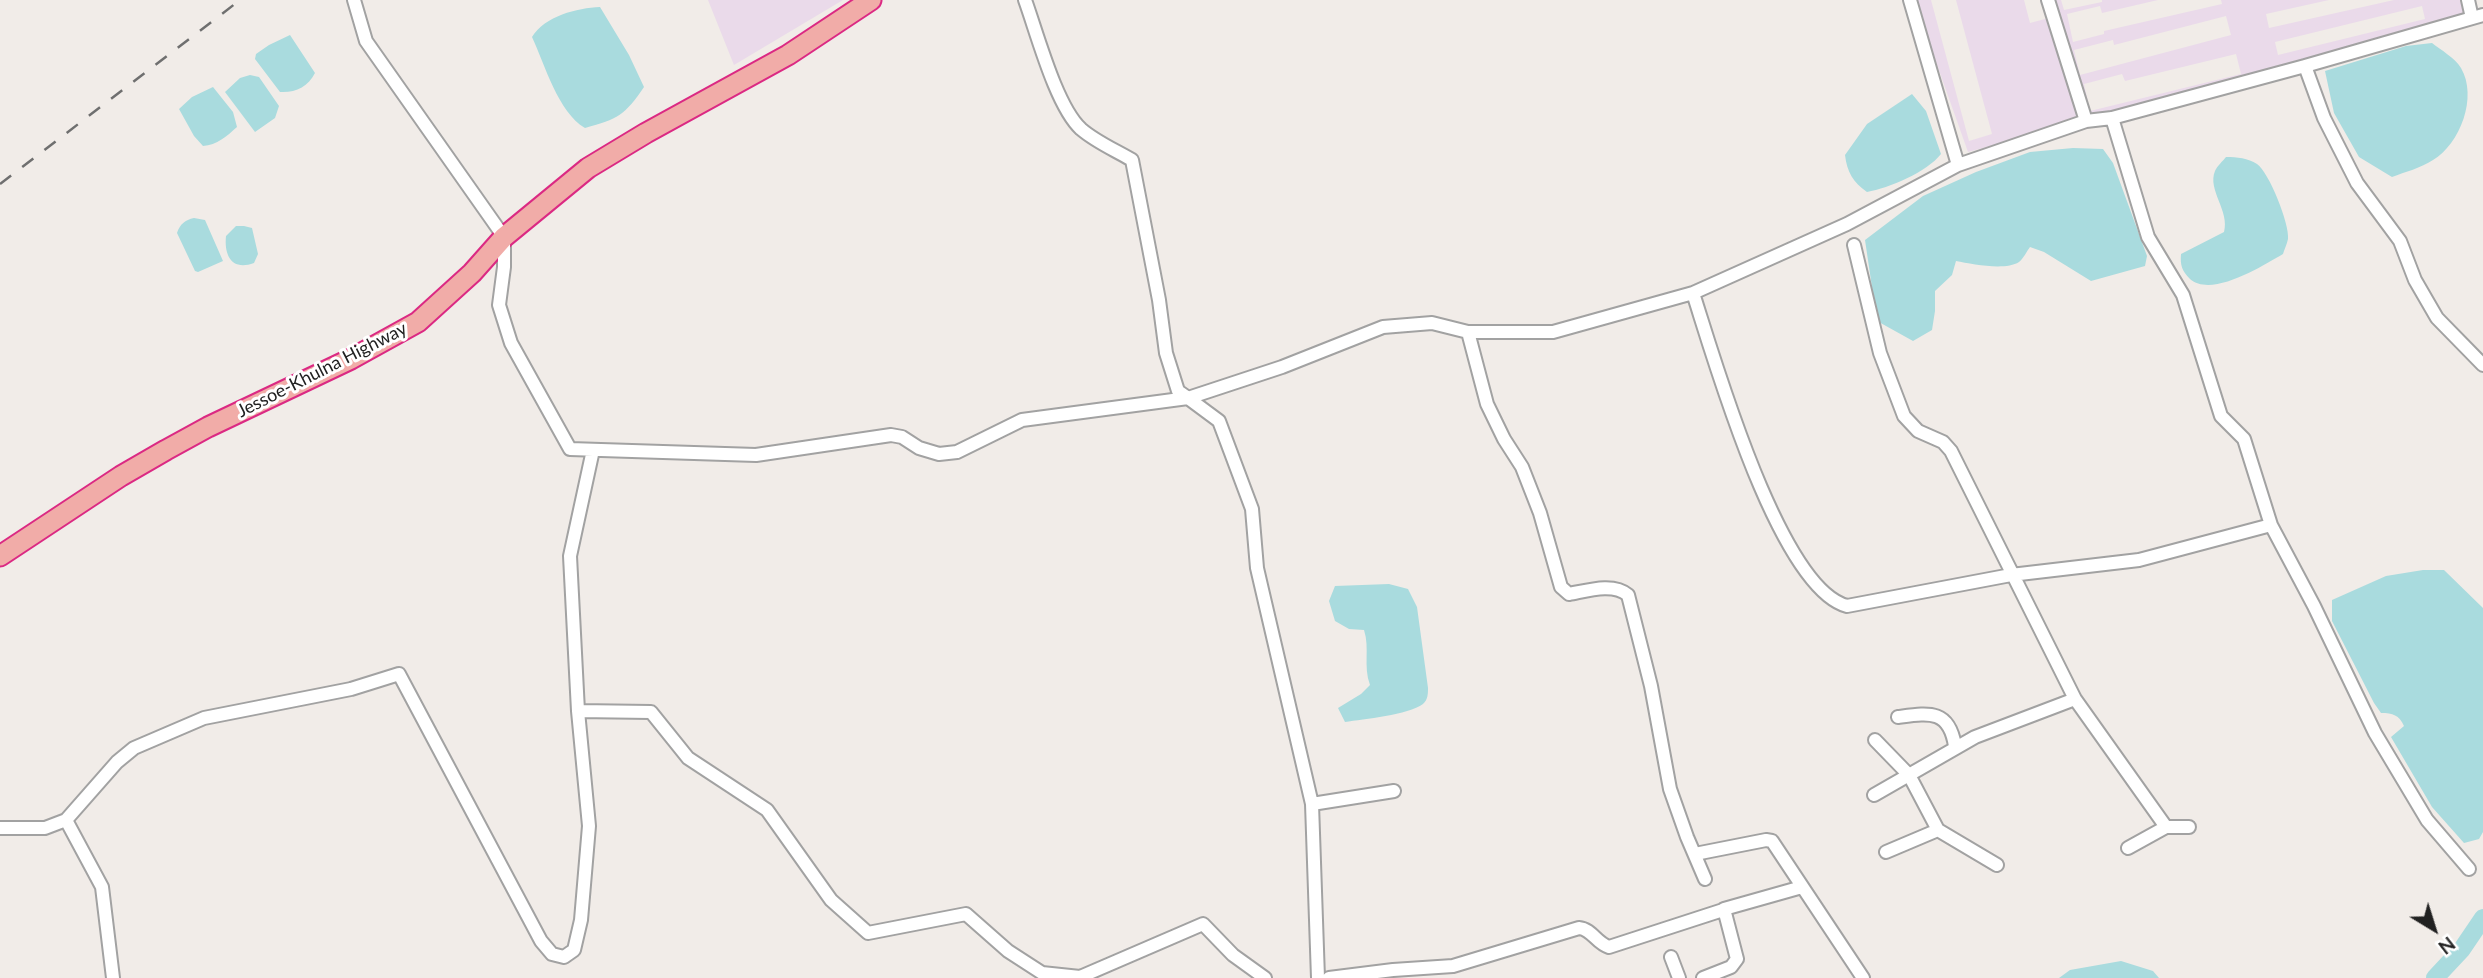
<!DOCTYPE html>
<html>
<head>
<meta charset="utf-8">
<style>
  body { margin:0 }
  #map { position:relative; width:2483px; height:978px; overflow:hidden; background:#f1ece8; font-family:Lato,sans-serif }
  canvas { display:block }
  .north { position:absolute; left:2399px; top:894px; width:70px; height:70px; -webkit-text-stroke:5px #fff; paint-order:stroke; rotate:142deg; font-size:19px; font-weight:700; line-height:28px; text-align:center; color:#212121 }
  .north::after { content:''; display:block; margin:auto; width:24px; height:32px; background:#212121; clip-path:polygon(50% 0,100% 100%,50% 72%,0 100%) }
</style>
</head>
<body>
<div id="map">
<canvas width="2483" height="978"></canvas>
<div class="north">N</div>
</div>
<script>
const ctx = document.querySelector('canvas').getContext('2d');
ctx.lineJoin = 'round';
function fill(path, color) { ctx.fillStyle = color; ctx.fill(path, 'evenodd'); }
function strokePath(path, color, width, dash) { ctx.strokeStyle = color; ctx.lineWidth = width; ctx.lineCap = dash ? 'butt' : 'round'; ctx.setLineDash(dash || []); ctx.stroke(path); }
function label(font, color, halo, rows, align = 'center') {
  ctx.font = font + ' Lato,sans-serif'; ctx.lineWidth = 6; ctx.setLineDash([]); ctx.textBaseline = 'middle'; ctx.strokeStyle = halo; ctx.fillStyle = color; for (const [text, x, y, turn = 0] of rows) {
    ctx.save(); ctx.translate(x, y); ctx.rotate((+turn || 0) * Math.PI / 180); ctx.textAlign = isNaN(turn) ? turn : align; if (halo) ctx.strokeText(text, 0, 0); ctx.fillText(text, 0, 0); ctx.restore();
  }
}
fill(new Path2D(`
  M708,0h135l-109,65z
  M1914,0h17l38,141 23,-7 -36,-134h68l6,23 19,-5 -4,-18h16l3,10 38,-8v-2h56l-56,13 -2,-7 -33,8 6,28 31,-8v-3l118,-27 -1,-4h108l-63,14 3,14 125,-28h66l5,17 -497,135zM2422,6l3,13 -147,36 -3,-13zM2226,16l5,19 -151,40 -6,-25 39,-10 1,5zM2236,54l5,20 -151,37 -6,-27 38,-10 3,7z`), '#eadaea');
fill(new Path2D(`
  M600,7l29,48 15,32c-19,28 -26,32 -59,41 -27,-16 -40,-63 -53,-91 13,-21 45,-29 68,-30z
  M290,35l25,38c-7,14 -20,20 -35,19l-25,-33 1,-5 13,-9z
  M2432,43c9,7 23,15 29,25 17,29 -1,76 -28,92 -12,8 -28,12 -41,17l-33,-20 -25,-44 -9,-42 81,-25z
  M250,75l9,2 20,29 -4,12 -20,14 -30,-40 15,-14z
  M213,87l20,25 4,15c-10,9 -20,18 -34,19l-9,-10 -15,-27 13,-12z
  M1912,94l14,17 15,43c-14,18 -52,34 -74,38 -14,-10 -20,-20 -22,-37l22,-31z
  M2073,148l30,1 10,14 34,93 -2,10 -54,15 -47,-29 -14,-5c-3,4 -7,12 -11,15 -14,9 -47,2 -63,-1l-4,14 -17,16v20l-3,19 -19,11 -36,-20 -12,-81 58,-44 53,-24 54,-20z
  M2226,157c11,0 22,1 31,7 12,8 33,61 31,75 -1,5 -4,11 -5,15 -21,12 -71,44 -93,25 -8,-8 -10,-14 -9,-25l43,-22c6,-21 -17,-42 -9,-61 2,-5 8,-10 11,-14z
  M194,218l11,2 18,41 -25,11 -3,-1 -18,-38c3,-9 8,-13 17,-15z
  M244,226l8,2 6,26 -4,9c-22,8 -30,-7 -28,-27l10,-10z
  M2423,570h21l39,38v224l-4,7 -15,4 -32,-36 -41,-70 13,-11c-5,-11 -11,-13 -23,-13l-7,-10 -42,-82v-21l54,-24z
  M1389,584l19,5 9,18 11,81c0,5 0,12 -5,16 -15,11 -59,15 -78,18l-7,-14 23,-14 9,-9c-7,-19 0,-37 -6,-55l-15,-1 -14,-8 -6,-20 6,-15z
  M2121,961l32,10 6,7h-100l11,-8z`), '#a9dbde');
strokePath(new Path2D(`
  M2435,978l27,-29 21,-31`), '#a9dbde', 18);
const minor = new Path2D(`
  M354,0l12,41 138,196v30l-5,38 12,38 59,106 186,6 135,-20 11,2 17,11 20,6 18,-2 65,-32 166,-22 31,23 33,88 5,59 55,236 6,174
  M1025,0c12,33 31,106 56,129 15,13 34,21 51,31l27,140 7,53 12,38 10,7 94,-31 101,-40 49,-4 36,9h85l140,-39c21,65 86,295 154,313l164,-31 128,-15 132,-35 43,81 61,127 52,87 42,49
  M1910,0l48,165
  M2048,0l38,121
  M2468,0l4,18
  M2305,66l178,-51
  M2112,118l36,119 35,58 38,121 23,23 27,86
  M1854,245l26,108 24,63 14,15 25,11 8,9 124,248 91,128
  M1693,293l154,-69 111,-59 128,-44 26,-3 193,-52 19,52 33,65 43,58 15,39 22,38 46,47
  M1468,332l19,72 17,35 18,28 18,46 21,74 8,7c17,-3 44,-12 59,1l23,91 19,103 17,48 18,42
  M578,711l73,1 37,46 79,52 64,90 37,33 98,-19 42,37 34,22 38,4 123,-53 30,31 32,23
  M1898,717c31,-4 51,-8 57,29
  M1875,740l34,35 29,55
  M1874,795l101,-58 100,-38
  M1312,804l82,-13
  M66,820l36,67 11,91
  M0,828h45l21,-8 51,-58 17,-14 70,-30 147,-29 48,-15 142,267 11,13 12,3 10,-7 7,-30 8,-94 -11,-115 -8,-155 23,-106
  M2128,848l38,-21h23
  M1886,852l52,-22 59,35
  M1695,854l71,-14 6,1 91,137
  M1671,957l8,21
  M1329,978l64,-8 60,-4 126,-38c13,1 17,15 30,19l114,-37
  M1703,978l28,-11 6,-8 -13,-50 78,-22`);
const trunk = new Path2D(`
  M0,556l121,-80 45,-26 42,-23 143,-68 67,-37 54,-49 32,-36 84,-69 58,-35 142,-78 83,-55`);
strokePath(minor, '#a2a2a2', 16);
strokePath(trunk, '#db2983', 23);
strokePath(minor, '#fff', 12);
strokePath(trunk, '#f1aca8', 19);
strokePath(new Path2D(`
  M0,184l240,-184`), '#6f6f6f', 2.5, [14, 14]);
label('18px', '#212121', '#fff', [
  ["Jessoe-Khulna Highway",322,370,-27]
]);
</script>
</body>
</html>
